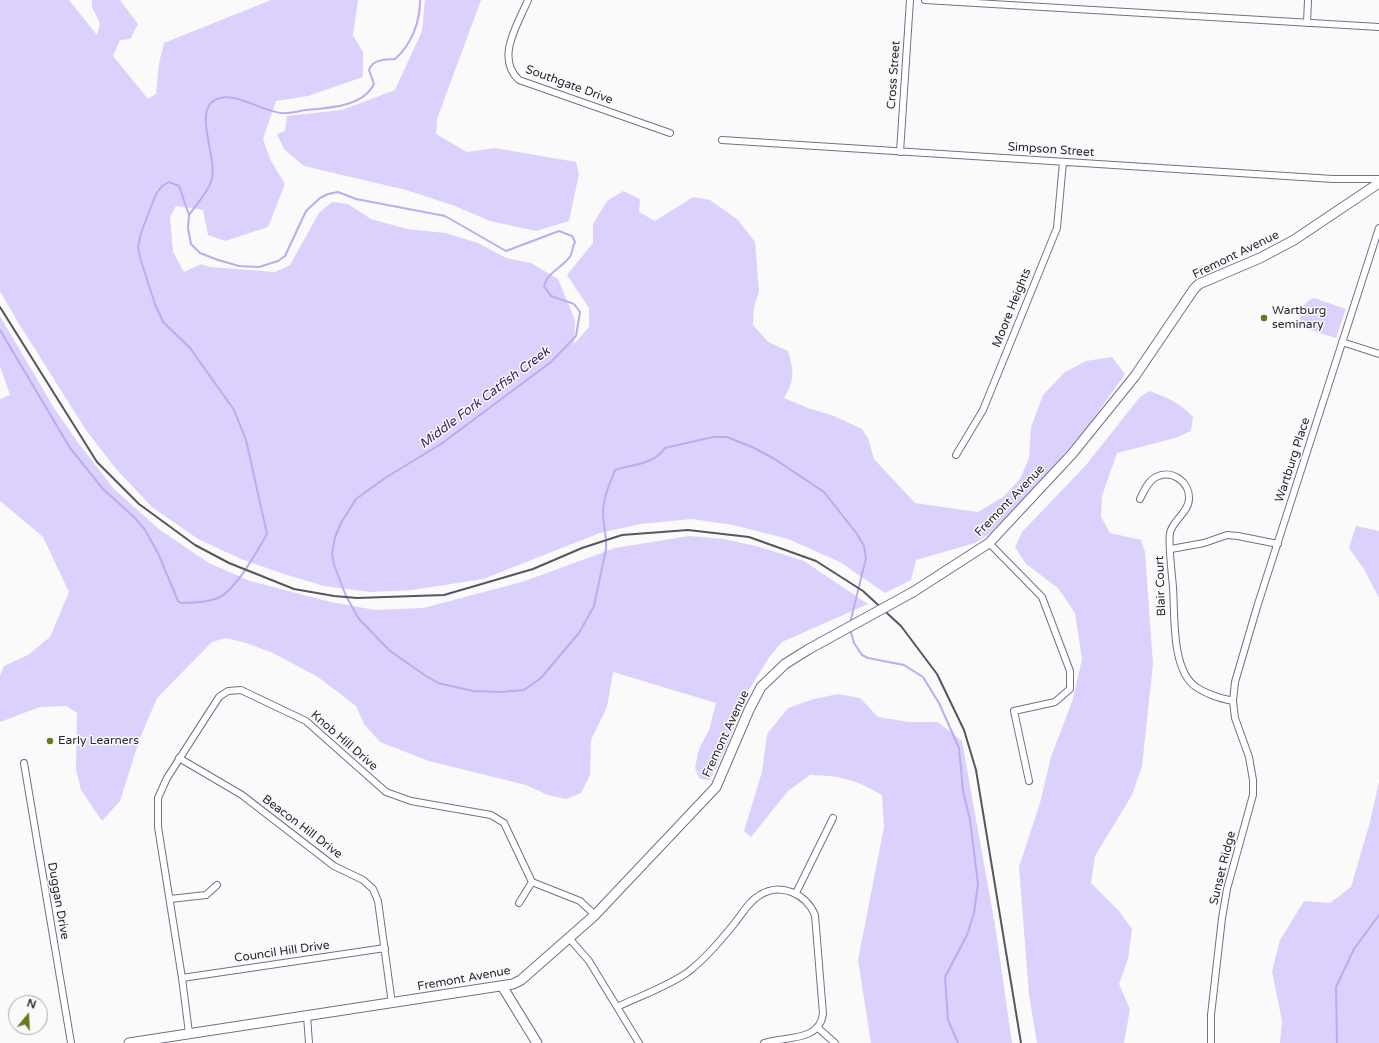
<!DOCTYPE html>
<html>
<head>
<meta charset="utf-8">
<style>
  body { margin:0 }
  #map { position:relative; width:1379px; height:1043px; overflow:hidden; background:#fafafa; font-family:"Varela Round",sans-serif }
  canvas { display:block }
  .north { position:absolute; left:8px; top:995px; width:40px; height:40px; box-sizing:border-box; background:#fafafa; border:1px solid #a7a6ab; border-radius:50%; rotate:18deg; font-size:11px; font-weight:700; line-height:16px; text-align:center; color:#2a2734 }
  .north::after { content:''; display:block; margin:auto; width:14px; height:18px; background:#6e761f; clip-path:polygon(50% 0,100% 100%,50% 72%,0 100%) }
</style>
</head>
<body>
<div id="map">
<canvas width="1379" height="1043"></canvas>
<div class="north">N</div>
</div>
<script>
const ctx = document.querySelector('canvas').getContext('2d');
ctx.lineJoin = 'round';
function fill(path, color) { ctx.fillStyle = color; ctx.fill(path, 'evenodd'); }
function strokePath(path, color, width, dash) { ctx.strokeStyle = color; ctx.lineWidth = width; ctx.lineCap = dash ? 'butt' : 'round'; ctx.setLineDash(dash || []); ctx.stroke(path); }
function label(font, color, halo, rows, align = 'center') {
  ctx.font = font + ' "Varela Round",sans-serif'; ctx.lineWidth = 3; ctx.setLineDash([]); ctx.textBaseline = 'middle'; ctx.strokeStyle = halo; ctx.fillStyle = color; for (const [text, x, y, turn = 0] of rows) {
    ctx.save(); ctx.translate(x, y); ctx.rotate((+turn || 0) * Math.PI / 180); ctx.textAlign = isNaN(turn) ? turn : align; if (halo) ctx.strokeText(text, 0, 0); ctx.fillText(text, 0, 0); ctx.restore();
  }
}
fill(new Path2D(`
  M0,0h69l28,35 3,-11 -8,-17v-7h28l18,24 -8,15 -10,1 -7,16 35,43 8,-5 3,-31 5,-20 107,-43h87l-5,35 10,17v25l-55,19 -32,5 -13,38 8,22 14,23 -17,43 -43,14 -17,-6 -5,-25 -27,-4 -6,11 3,35 11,20 17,-8 9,3 65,5 15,-7 29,-52 13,-11 16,2 23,15 36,10 38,4 33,10 28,15 25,5 27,16 17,41 -1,24 15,-17v-19l-22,-33 26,-32v-19l14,-23 16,-10 17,8 -1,13 16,9 38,-24 17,3 28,20 17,22 4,49 -5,16 -1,18 15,17 20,9c6,21 7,28 -4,47l24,10 26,8 28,13 6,9 6,21 41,44 63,9 25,-15 17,-18 9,-21 2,-31 12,-32 22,-23 21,-11 26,-4 13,17 -36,51 -62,72 -38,37 -14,9 -59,17 -5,20 -26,13 -45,-31 -52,-23 -55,-14 -41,-6 -52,5 -40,9 -117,46 -71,11 -42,2 -46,-6 -40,-12 -43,-15 -43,-20 -46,-32 -36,-38 -30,-39 -70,-111 -16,-28z
  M425,0h56l-44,119 -1,15 31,18 28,-4 81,14 3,12 -10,47 -33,10 -46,-10 -35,-15 -49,-16 -102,-24 -20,-17 -7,-15 8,-3 2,-15 55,-6 53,-20 27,-59z
  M1314,298l32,11 -10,29 -32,-10c-8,-10 -3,-26 10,-30z
  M0,316l54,92 25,36 35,45 46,41 49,33 41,18 81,21 44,8 48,-2 99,-26 93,-34 74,-12 35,3 36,8 44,14 64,43 -86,38 -12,14 -23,37 -21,55 -16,32 -10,-1 -5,-11 4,-19 10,-19 7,-27 -103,-31 -6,35 -16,33 -1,35 -9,18 -15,6 -18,-4 -22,-10 -97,-24 -49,-19 -16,-18 -8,-18 -38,-29 -45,-24 -27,-10 -20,-5 -14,4 -55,56 -17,40 -20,63 -18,20 -21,-31 -5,-20 1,-57 -11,-7 -26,1 -40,15v-46l4,-10 24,-11 22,-18 19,-45 -26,-55 -43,-36v-102l10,-4 -10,-29z
  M1149,391c18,6 31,12 44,26l-2,14 -16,7 -58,15 -15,43 -1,21 9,16 31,7 4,12 8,112 -11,102 -10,29 -37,61 -4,27 28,28 13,18 -4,30 -9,25 11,25 -6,34h-87l-8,-48 -10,-128 21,-64 11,-46 22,-58 9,-40 -7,-46 -17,-25 -32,-24 -11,-17 7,-15 64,-67 54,-68z
  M1356,526l23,5v67l-15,-29 -15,-21z
  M838,694l22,4 18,19 31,5h29l24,19 34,190 16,112h-141l-13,-83 26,-133 -2,-32c-28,-16 -40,-19 -72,-20l-22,16 -37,46 -7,-6 18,-59 5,-38 21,-26 26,-9z
  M1379,782v261h-99l2,-22 -10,-50 8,-31 24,-39 26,2 21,-16 19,-65z`), '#dbd1fc');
strokePath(new Path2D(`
  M189,215c7,-10 18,-22 22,-33 8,-21 -16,-65 1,-80 18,-15 49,10 70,11 7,1 16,-2 24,-3 22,-2 57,-3 68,-26l-5,-14c4,-11 15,-10 26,-11 17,-15 25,-37 25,-59
  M0,330l70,118 33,41 32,29 10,12 13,23 20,48 3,2c11,0 27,-1 37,-5 18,-8 39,-47 49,-64l-21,-94 -12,-30 -44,-62 -27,-26 -8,-18 -14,-43 -3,-14 3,-14 15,-39 6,-8 7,-4 10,4 10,29 -1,13 3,16 9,9 18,7 21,6 20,1 19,-6 7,-5 21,-45 14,-13 8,-4 10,-2 18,7 89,17 61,35 53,-20 13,5 3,6c-2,4 -3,9 -4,13 -7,12 -23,16 -27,31l7,10 23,8 6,8 -4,24 -25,26 -110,82 -56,34 -29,21 -15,24 -6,14 -3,17 2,11 12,31 13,23 31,32 36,25 12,7 35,8 27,1 24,-2 17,-12 38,-45 15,-27 12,-57c1,-13 -3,-24 -3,-37 0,-15 7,-28 12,-42 17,-6 39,-5 50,-22l48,-11h14l25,10 21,11 51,34 33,42 7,12 2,12 -16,65
  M850,629l4,14 8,12 6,3 36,7 19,12 16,26 20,45 4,43 7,29 8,64 -4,29 -7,22 -22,42 3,43 10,23
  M1337,1043l-1,-56 18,-38 25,-34`), '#bcaaf3', 2);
const street = new Path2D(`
  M528,0c-10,24 -33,58 -9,80l151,53
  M925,0l454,27
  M1307,23l1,-23
  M722,140l611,39h46
  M900,152l10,-152
  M1342,342l37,12
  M956,455l27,-45 74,-182 6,-66
  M1140,499c4,-8 8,-18 16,-22 16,-8 34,5 33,22 0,13 -17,22 -19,34 -2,10 2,42 3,54 2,27 -2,83 23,100 12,8 23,11 37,14
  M989,543l53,54 28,74v18l-15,13 -41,9 15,70
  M1171,549l33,-6 23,-8 11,1 40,8
  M179,758l63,37 92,71 29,14 10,9 5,12 14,103
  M24,763l47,280
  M796,893l37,-75
  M170,899l36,-4 11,-10
  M519,903l13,-21
  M569,938l20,23 50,82
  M182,978l203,-30
  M617,1007c23,-11 50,-20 71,-35 18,-14 32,-31 46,-48 8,-10 15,-23 26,-29 21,-13 46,-1 55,20l8,99c-4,28 -37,22 -59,29
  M307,1016l2,27
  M818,1028l17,15
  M189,1033l-7,-55 -24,-151v-29l9,-20 52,-81 9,-6 13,-1 65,31 80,71 25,9 80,14 13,8 28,59 48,19 15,14
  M1211,1043v-28l11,-97 5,-29 26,-94v-15l-4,-23 -14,-39 -2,-17 2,-19 22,-75 122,-379`);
const secondary = new Path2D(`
  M913,592l76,-49 83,-89 63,-78 59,-87 5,-5 61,-26 34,-18 85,-57
  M502,986l35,57
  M129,1043l384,-59 8,-4 74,-65 121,-128 33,-77 12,-23 24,-23 24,-15`);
strokePath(street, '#756e8c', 8);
strokePath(secondary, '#756e8c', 11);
strokePath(street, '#fff', 6);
strokePath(secondary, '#fff', 9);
strokePath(new Path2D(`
  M0,307l97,155 42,42 56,41 34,18 65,26 40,7 23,2 87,-3 89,-26 49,-21 40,-13 66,-5 61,7 67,24 47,30 38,35 36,48 27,56 12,40 45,273`), '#57555f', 2);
const secondaryBridge = new Path2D(`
  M809,649l104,-57`);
strokePath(secondaryBridge, '#756e8c', 11, []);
strokePath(secondaryBridge, '#fff', 9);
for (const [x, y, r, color] of [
  [1264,318,4,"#6e761f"],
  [50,741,4,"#6e761f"]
]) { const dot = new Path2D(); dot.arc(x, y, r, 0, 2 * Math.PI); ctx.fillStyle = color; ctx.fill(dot); strokePath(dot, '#fafafa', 1.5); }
label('12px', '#2a2734', '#fafafa', [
  ["Cross Street",894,75,-86],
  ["Southgate Drive",569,85,20],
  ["Simpson Street",1051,150,4],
  ["Fremont Avenue",1236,255,-26],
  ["Moore Heights",1012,308,-68],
  ["Wartburg Place",1293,460,-72],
  ["Fremont Avenue",1010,501,-46],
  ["Blair Court",1161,586,-92],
  ["Fremont Avenue",726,734,-65],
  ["Knob Hill Drive",344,741,41],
  ["Beacon Hill Drive",302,827,37],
  ["Sunset Ridge",1223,868,-76],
  ["Duggan Drive",58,901,80],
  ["Council Hill Drive",282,952,-8],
  ["Fremont Avenue",464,979,-10]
]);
label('12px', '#2a2734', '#fafafa', [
  ["Wartburg",1272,311],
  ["seminary",1272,325],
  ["Early Learners",58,741]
], 'left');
label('italic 13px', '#3c1c6f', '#fafafa', [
  ["Middle Fork Catfish Creek",485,398,-37]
]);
</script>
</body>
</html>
